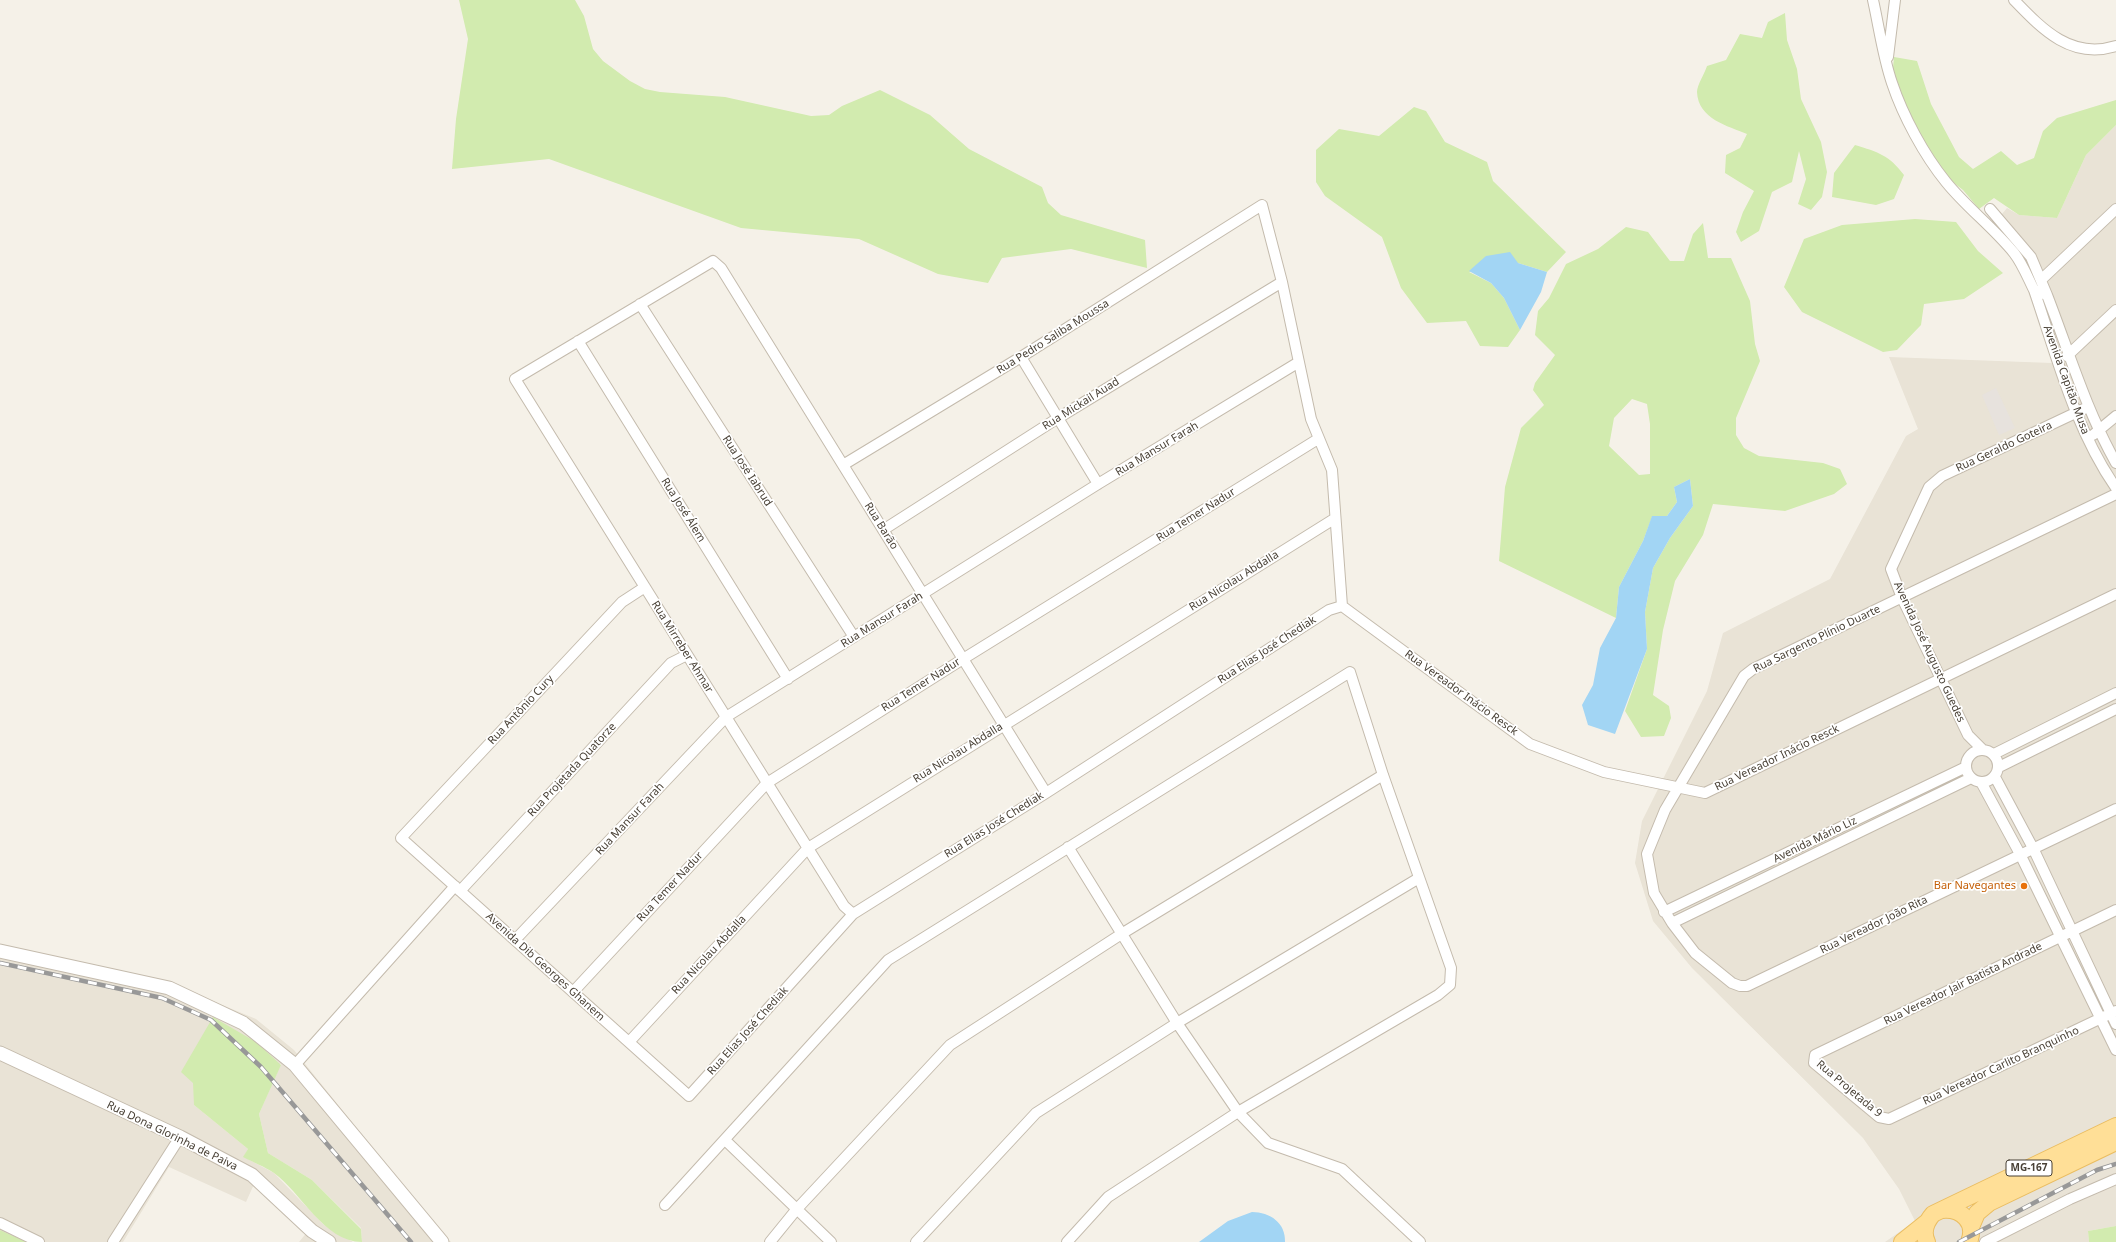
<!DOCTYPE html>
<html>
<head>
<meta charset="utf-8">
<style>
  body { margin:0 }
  canvas { display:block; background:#f5f1e8 }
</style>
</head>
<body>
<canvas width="2116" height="1242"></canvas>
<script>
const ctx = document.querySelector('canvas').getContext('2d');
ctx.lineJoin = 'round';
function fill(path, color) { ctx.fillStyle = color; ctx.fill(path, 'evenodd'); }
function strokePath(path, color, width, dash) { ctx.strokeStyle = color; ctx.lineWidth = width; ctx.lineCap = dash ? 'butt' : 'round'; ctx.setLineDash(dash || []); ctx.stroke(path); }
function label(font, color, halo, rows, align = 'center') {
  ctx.font = font + ' "Noto Sans",sans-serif'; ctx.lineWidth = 3.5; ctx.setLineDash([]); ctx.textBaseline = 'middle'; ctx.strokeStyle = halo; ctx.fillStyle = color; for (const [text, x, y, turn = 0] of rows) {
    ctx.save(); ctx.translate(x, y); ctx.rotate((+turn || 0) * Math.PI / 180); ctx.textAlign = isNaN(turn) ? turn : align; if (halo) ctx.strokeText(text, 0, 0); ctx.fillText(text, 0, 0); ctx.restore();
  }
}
fill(new Path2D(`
  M2116,125v1101l-28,5 1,11h-204l30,-21 -16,-32 -36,-51 -171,-170 -39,-47 -18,-58 7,-42 65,-130 16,-58 107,-54 76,-143 12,-7 -29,-72 163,6 -19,-68 -15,-30 -31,-33 20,-24 12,7 38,3 29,-63z
  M0,945l172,39 84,35 38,31 139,173 18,19h-89l-1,-14 -49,-48 -44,-27 -9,-39 22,-50 -87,19v22l54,44 -4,8 30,16 50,52 29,17h-54l9,-11 -53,-49 -9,20 -77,-35 -46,75h-96l-27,-12z`), '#e9e3d6');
fill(new Path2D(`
  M1996,388l19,40 -16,7 -17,-40z`), '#e7e2dd');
fill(new Path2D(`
  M459,0h116l9,16 9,33 10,12 27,20 15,8 15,3 65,5 86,19 18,-1 13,-9 38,-16 50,25 39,34 73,38 6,16 13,12 84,25 2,28 -76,-19 -69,9 -14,25 -50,-9 -79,-35 -118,-11 -192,-69 -97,10 4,-50 12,-80z
  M1785,13l2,27 10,29 4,30 20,43 6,30 -5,25 -11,13 -13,-6 8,-25 -7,-28 -7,31 -20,10 -13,39 -18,11 -5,-10 7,-20 11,-21 -29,-18 1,-18 14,-7 7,-14c-19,-8 -49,-15 -50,-42 0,-7 8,-19 10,-26l19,-6 14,-26 22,4 6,-16z
  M1894,57l23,4 14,43 28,53 14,12 28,-18 16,14 17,-7 9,-27 14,-13 59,-18v25l-30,30 -29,63 -38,-3 -25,-17 -15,11 -16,-19 -18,-14 -39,-65 -14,-33z
  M1414,107l12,4 19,31 42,20 6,19 73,71 -19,20 -29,-9 -49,9 22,11 13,15 16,32 -12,17 -28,-1 -14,-25 -39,2 -26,-35 -19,-51 -57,-41 -9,-14v-32l23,-21 40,7z
  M1855,145c23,7 34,10 49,30l-10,24 -18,6 -44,-8 2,-24z
  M1915,219l41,3 22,29 25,22 -39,26 -40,5 -3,21 -24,25 -14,2 -81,-40 -18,-25 20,-48 38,-14z
  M1703,223l5,35h23l19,43 5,43 5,17 -24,57v17l8,13 15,8 64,7 17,6 7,15 -13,10 -49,17 -72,-7 -10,31 -28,46 -12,49 -10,65 16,11 2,12 -7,18 -23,1 -16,-26 22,-62 -2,-37 8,-44 17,-30 23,-32 -3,-27 -16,8 3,15 -10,14 -15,1 -9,24 -24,46 -3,31 -117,-57 6,-74 16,-59 23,-23 -11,-15 2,-7 20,-28 -20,-20 3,-24 11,-13 17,-34 32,-15 28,-22 22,5 22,29h14l9,-27zM1632,399l15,5 3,20v50l-11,1 -30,-29 5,-28z
  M213,1017l43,25 25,23 -22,49 9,39 44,27 49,49 1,13c-38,0 -61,-50 -88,-69 -9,-6 -21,-11 -31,-16l5,-8 -54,-44 -1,-22 -12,-11z
  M2116,1226v16h-27l-1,-11z
  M0,1230l27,12h-27z`), '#d2ebaf');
fill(new Path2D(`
  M1510,252l8,11 29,9 -6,20 -21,38 -16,-32 -13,-15 -22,-12 17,-15z
  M1690,479l3,27 -23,32 -17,30 -8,44 2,37 -32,85 -27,-9 -6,-20 11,-20 7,-37 16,-30 3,-31 24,-46 9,-25h15l10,-14 -3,-15z
  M1252,1212c18,0 34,11 33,30h-86l29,-21z`), '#a2d5f4');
const minor = new Path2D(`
  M1873,0c6,27 10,57 19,83 11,33 32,72 54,99 21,26 47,45 68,71 8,10 14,25 20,37 23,67 41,139 82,198
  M2014,0c28,29 57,60 102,46
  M1888,57l7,-57
  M1990,209l41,48 16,38
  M2042,279l74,-70
  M2034,290l13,5c22,57 39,115 69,168
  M640,304l214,333
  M578,341l210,338
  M2067,356l49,-46
  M1021,357l77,127
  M2093,435l23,-19
  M843,465l178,-108 241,-152 20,77 29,137 21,51 10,136
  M2116,494l-363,175 -9,7 -79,134 -18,44 7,39 18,30 23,30 37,30 8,3h7l369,-177
  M883,530l175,-112 224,-136
  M645,587l-23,15 -221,236 288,258 164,-182 193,-121 283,-183 13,-4
  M1342,606l188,138 74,28 101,21 411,-199
  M1982,749l-14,-14 -66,-137 -11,-29 38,-82 13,-11 146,-69
  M1966 766a16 16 0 1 1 32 0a16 16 0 1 1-32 0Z
  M1994,754l122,-61
  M1999,767l117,-58
  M1995,777l38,71 83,176
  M1981,782l39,72 96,196
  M1068,847l109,176 61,89 30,31 74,26 78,73
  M460,891l211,-228 16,-8
  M2116,910l-301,145 -1,8 65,54 10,2 227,-108
  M1664,912l302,-145
  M853,914l-9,-8 -329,-527 198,-118 8,7 325,525
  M1672,923l299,-145
  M515,940l211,-223 372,-233 201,-122
  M573,992l194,-209 196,-124 355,-220
  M629,1042l179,-194 526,-329
  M295,1065l160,-179
  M725,1140l106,102
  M665,1205l223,-245 462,-288 33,103 68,193 -1,17 -12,10 -200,117 -130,85 -41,45
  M0,1223l39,19
  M113,1242l67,-105
  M770,1242l26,-32 154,-165 173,-112 260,-158
  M916,1242l120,-129 141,-90 242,-145
  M1985,1242l85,-43 46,-20`);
const tertiary = new Path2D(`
  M0,951l169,37 74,35 52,42 147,177
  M0,1053l180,84 72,38 60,56 17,11`);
const primary = new Path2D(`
  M1942,1210c19,-2 35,12 27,32
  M1971,1227l6,-14 12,-10 127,-61
  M1902,1242l25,-20
  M1927,1242c-5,-10 -1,-20 6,-28l183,-88`);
strokePath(minor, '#c4bbad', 12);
strokePath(tertiary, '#c4bbad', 15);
strokePath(primary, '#eabd61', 18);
strokePath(minor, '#fff', 10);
strokePath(tertiary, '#fff', 13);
strokePath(primary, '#ffdf97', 16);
const rail = new Path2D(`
  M0,963l162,35 49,22 50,47 150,175
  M1959,1242l138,-72 19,-6`);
strokePath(rail, '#989898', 4.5);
strokePath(rail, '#fff', 3, [9]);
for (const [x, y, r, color] of [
  [2024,886,4,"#e8710a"]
]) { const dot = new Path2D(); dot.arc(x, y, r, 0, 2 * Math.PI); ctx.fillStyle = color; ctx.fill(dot); strokePath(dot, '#fff', 1.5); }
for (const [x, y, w] of [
  [2029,1168,46]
]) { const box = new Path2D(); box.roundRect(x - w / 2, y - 8, w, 16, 3); ctx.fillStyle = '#fff'; ctx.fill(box); strokePath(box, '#494136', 1); }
label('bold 10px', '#494136', null, [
  ["MG-167",2029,1168]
]);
label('11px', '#494136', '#fff', [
  ["Rua Pedro Saliba Moussa",1053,337,-32],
  ["Avenida Capitão Musa",2066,380,70],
  ["Rua Mickail Auad",1081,404,-32],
  ["Rua Geraldo Goteira",2004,447,-25],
  ["Rua Mansur Farah",1157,449,-31],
  ["Rua José Iabrud",747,471,57],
  ["Rua José Álem",683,510,58],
  ["Rua Temer Nadur",1196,515,-32],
  ["Rua Barão",881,526,58],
  ["Rua Nicolau Abdalla",1234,581,-32],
  ["Rua Mansur Farah",882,620,-32],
  ["Rua Sargento Plínio Duarte",1817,639,-26],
  ["Rua Mirreber Ahmar",682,647,58],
  ["Rua Elias José Chediak",1267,650,-33],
  ["Avenida José Augusto Guedes",1929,652,65],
  ["Rua Temer Nadur",921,685,-32],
  ["Rua Vereador Inácio Resck",1461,693,36],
  ["Rua Antônio Cury",521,710,-47],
  ["Rua Nicolau Abdalla",958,753,-32],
  ["Rua Vereador Inácio Resck",1777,758,-26],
  ["Rua Projetada Quatorze",572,770,-47],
  ["Rua Mansur Farah",630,819,-47],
  ["Rua Elias José Chediak",994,825,-32],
  ["Avenida Mário Liz",1815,840,-26],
  ["Rua Temer Nadur",670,887,-47],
  ["Rua Vereador João Rita",1874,925,-26],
  ["Rua Nicolau Abdalla",709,955,-47],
  ["Avenida Dib Georges Ghanem",545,967,42],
  ["Rua Vereador Jair Batista Andrade",1963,984,-26],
  ["Rua Elias José Chediak",748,1031,-48],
  ["Rua Vereador Carlito Branquinho",2001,1066,-25],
  ["Rua Projetada 9",1849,1089,40],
  ["Rua Dona Glorinha de Paiva",172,1136,26]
]);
label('11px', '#c56008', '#fff', [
  ["Bar Navegantes",2016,886]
], 'right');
</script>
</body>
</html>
